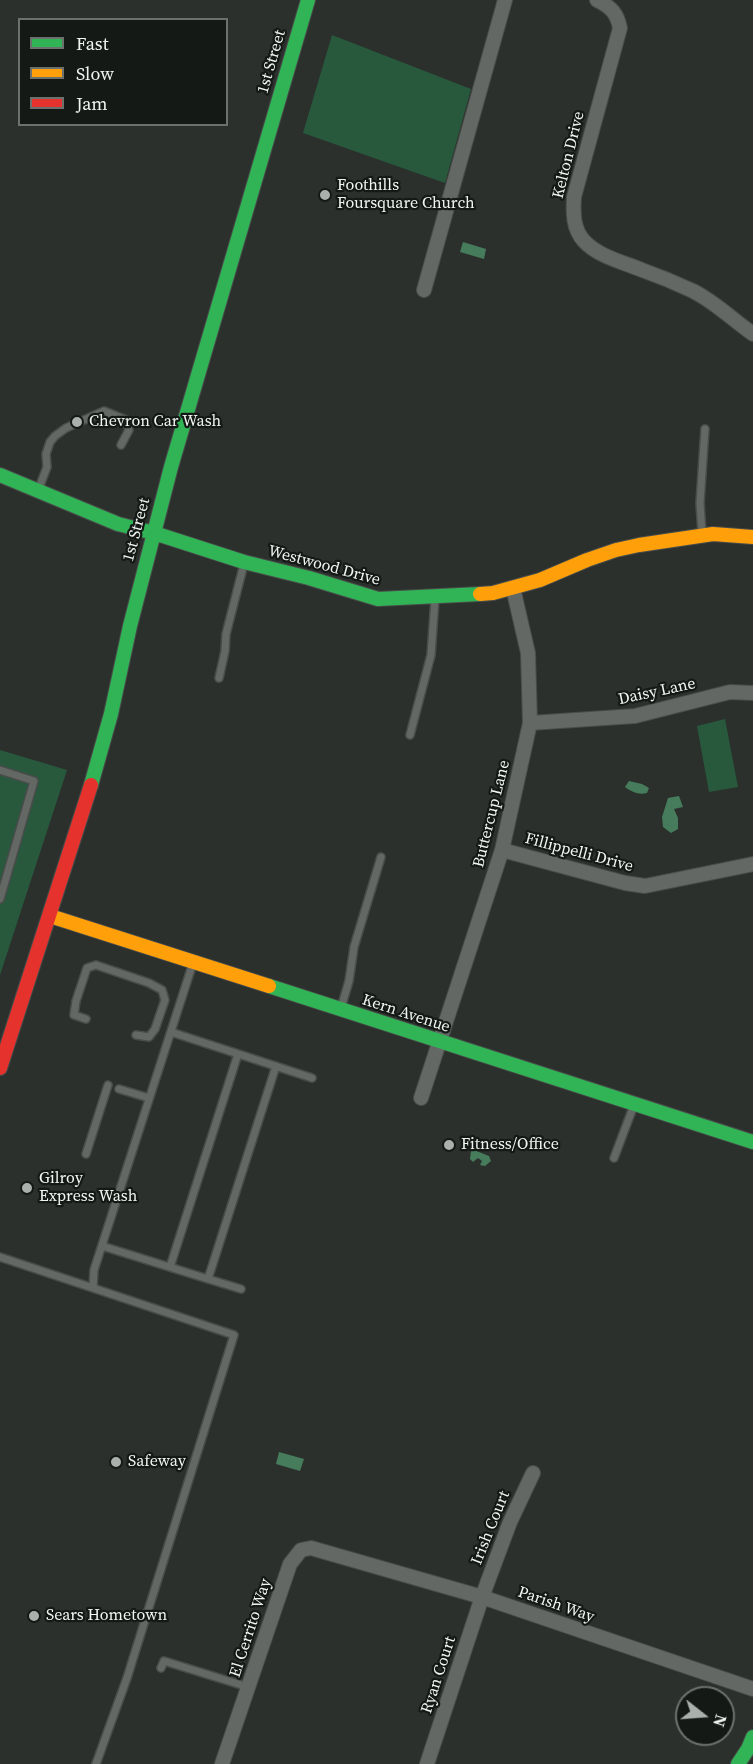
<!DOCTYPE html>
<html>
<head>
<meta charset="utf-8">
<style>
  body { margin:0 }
  #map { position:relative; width:753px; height:1764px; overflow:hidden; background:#2b302d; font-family:"Source Serif 4",serif }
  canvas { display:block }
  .legend { position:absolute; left:18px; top:18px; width:210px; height:108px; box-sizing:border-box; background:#141916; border:2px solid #6c716e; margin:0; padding:8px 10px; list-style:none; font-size:18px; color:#eff6f1 }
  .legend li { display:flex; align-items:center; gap:12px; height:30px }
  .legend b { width:30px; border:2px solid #6c716e }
  .north { position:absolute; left:675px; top:1686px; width:60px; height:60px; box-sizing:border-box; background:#141916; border:2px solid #6c716e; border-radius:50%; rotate:107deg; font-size:16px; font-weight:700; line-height:24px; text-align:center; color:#eff6f1 }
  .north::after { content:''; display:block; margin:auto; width:21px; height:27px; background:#aab1ac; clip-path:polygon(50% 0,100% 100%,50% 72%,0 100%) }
</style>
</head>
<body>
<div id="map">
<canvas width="753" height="1764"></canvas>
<ul class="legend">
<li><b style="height:8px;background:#30b455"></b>Fast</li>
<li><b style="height:8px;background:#ff9f0a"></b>Slow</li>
<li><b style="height:8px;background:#e5322d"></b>Jam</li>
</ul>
<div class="north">N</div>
</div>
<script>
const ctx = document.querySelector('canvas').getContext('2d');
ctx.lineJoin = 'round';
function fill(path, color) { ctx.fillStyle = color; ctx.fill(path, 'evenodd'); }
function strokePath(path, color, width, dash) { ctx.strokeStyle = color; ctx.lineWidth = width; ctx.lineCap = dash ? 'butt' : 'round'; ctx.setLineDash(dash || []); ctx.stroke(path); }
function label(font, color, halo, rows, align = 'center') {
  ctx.font = font + ' "Source Serif 4",serif'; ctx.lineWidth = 4.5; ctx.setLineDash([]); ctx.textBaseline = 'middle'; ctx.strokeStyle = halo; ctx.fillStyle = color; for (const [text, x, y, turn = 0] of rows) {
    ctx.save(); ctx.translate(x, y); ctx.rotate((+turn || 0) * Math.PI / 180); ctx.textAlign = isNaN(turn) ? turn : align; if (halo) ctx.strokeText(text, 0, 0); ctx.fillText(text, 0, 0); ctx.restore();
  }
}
fill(new Path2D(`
  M332,35l139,54 -26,94 -142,-50z
  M725,719l13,68 -29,5 -12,-66z
  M0,750l67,20 -67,205z`), '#28593d');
fill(new Path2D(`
  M463,242l23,7 -2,10 -24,-7z
  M629,781l13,3 7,4 -2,5c-9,2 -15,-1 -22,-6z
  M679,796l4,11 -9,2 4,9v11l-7,4 -8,-6 -1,-10 6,-19z
  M474,1150l15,6 2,5 -6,5 -5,-1 2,-4 -4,-3 -5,4 -3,-3 1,-8z
  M279,1452l25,7 -4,12 -24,-7z`), '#467c5c');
const lane = new Path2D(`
  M39,488l8,-21 -1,-13 4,-12 5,-6 11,-8 38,-17 22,9 3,10 -8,15
  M702,533l-2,-30 5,-74
  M219,678l6,-27 1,-17 18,-70
  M410,735l21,-80 4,-56
  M0,770l34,11 -34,118
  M341,1008l8,-27 5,-34 27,-90
  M86,1019l-12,-4 2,-14 11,-33 9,-3 53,18 13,7 3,10 -10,29 -6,8 -13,-2
  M171,1032l141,46
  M119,1089l30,9
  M86,1154l22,-69
  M614,1158l20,-53
  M102,1246l106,33 68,-213
  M0,1257l234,78 -107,343 -31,86
  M170,1267l68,-213
  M208,1279l33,10
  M93,1288l1,-18 99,-307
  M161,1668l3,-7 84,26`);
const street = new Path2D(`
  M597,0c14,7 20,13 23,28l-46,169c-1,16 -1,32 10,44 15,16 39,21 58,29 17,6 34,13 51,21 22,11 40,29 60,43
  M424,290l81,-290
  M530,723l105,-7 95,-24 23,1
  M502,850l123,33 20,3 108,-22
  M421,1098l81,-248 28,-127 -2,-70 -15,-65
  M222,1764l68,-200 11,-14 10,-2 171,49 271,92
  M427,1764l55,-167 28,-75 23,-49`);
const fast = new Path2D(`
  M0,475l118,49 36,9 90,29 65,16 69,21 102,-5
  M91,785l20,-71 19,-88 41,-159 137,-467
  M269,986l484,156
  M738,1764l10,-15 5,-12`);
const slow = new Path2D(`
  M480,594l13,-1 47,-13 47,-20 29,-10 23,-5 74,-11 40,3
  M50,916l219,70`);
const jam = new Path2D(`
  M0,1068l91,-283`);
strokePath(lane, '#484c4a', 10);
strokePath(street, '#484c4a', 16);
strokePath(fast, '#484c4a', 16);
strokePath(slow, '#484c4a', 16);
strokePath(jam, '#484c4a', 16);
strokePath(lane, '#646865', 7);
strokePath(street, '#646865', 14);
strokePath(fast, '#30b455', 14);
strokePath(slow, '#ff9f0a', 14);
strokePath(jam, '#e5322d', 14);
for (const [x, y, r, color] of [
  [325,195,6,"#aab1ac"],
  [77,422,6,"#aab1ac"],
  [449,1145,6,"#aab1ac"],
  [27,1188,6,"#aab1ac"],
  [116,1462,6,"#aab1ac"],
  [34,1616,6,"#aab1ac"]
]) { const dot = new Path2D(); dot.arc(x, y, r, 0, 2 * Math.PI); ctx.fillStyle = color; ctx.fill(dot); strokePath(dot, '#141916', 2); }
label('16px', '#eff6f1', '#141916', [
  ["1st Street",272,62,-74],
  ["Kelton Drive",569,155,-76],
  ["1st Street",137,530,-75],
  ["Westwood Drive",324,566,15],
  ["Daisy Lane",657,692,-12],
  ["Buttercup Lane",492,814,-76],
  ["Fillippelli Drive",579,853,15],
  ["Kern Avenue",406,1014,18],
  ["Irish Court",491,1528,-68],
  ["Parish Way",556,1605,19],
  ["El Cerrito Way",251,1628,-72],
  ["Ryan Court",439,1675,-72]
]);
label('16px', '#eff6f1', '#141916', [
  ["Foothills",337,186],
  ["Foursquare Church",337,204],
  ["Chevron Car Wash",89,422],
  ["Fitness/Office",461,1145],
  ["Gilroy",39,1179],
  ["Express Wash",39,1197],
  ["Safeway",128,1462],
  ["Sears Hometown",46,1616]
], 'left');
</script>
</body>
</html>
